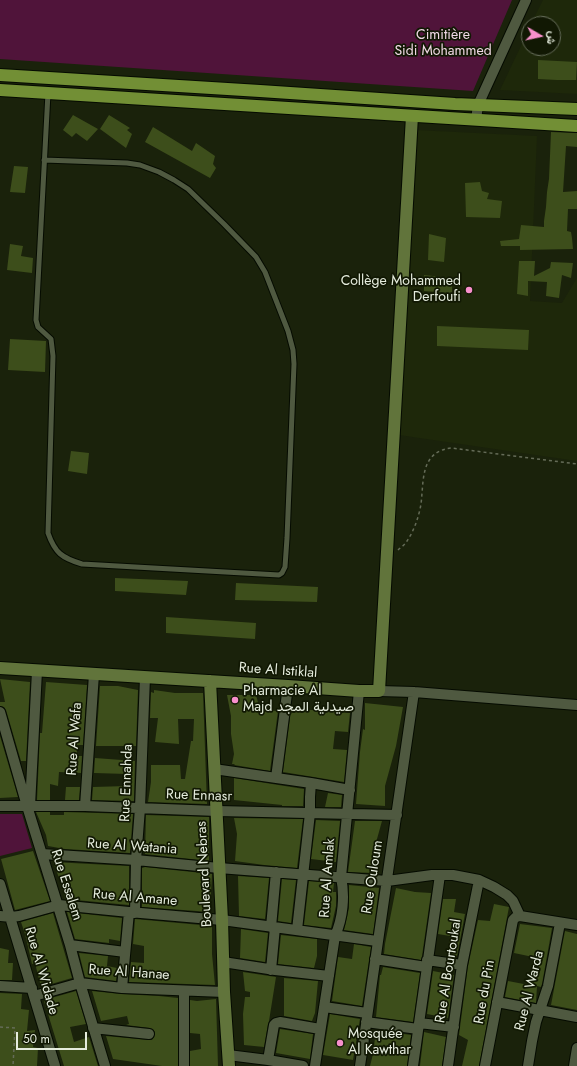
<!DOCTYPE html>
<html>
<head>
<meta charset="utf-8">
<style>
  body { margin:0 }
  #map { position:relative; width:577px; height:1066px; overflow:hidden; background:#1a220b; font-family:Jost,Vazirmatn,sans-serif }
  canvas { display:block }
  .north { position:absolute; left:521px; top:16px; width:40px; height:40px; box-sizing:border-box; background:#111803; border:1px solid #666d5a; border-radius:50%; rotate:99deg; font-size:11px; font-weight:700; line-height:16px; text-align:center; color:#e5ecdd }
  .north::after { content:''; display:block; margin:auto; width:14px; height:18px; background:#f890cc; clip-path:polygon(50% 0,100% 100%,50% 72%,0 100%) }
  .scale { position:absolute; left:16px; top:1032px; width:71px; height:18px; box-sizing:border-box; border:2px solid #e5ecdd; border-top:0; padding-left:5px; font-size:12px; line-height:14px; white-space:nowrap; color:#e5ecdd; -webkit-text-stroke:3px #111803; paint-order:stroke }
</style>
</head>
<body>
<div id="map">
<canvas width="577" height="1066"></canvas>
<div class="north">ش</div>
<div class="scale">50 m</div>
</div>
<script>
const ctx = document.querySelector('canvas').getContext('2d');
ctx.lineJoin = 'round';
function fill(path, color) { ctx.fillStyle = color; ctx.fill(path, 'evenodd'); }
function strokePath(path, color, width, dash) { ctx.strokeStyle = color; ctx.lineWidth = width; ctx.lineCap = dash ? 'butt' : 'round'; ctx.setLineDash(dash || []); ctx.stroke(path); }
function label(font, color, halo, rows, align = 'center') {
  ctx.font = font + ' Jost,Vazirmatn,sans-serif'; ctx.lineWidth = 3.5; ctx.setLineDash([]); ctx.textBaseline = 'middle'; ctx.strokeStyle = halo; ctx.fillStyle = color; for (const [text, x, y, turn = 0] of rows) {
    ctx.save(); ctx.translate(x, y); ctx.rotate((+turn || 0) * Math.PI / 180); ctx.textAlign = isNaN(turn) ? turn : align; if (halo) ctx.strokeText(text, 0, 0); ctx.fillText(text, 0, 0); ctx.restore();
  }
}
fill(new Path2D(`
  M543,0h34v94l-77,-4 29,-61v19h24v-24h-22z
  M415,130l122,6 -7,165 32,2 15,-25v183l-178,-26z`), '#1e280a');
fill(new Path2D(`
  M0,0h512l-39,91 -473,-32z
  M0,814h22l10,34 -32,8z`), '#50143a');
fill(new Path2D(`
  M538,60l39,2 -1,18h-19l-19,-1z
  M73,115l25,14 -11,12 -11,-8 -4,4 -9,-7z
  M109,115l21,13 -3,2 5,4 -6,14 -26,-19z
  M153,127l39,24 4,-8 19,13 -2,8 3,4 -6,10 -65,-36z
  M551,132l26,1v14l-11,-1 -3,46 14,-1v18h-9l-1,22 4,1 1,6 1,11 -53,1v-4h-19l-1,-5 19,-2 2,-14 23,2v-6l2,-14 1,-15 2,-13z
  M14,166l14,1 -3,26 -15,-1z
  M480,182l2,9 7,2 -2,6 15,2 -2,17 -34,-1 -1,-34z
  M429,234l17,4 -2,24 -16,-2z
  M10,244l13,2 -2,10 12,2 -1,15 -25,-3z
  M519,261h16l-1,15 16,-8 1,-6 22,1 -2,15 -9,-3 -3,23 -13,-2 1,-14 -19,-1v15l-11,-2z
  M424,275l28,3v15l-28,-2z
  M437,326l92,4 -1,20 -91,-4z
  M10,339l36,2 -1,31 -37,-2z
  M71,451l18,2 -2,21 -19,-3z
  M115,578l73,3 -2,14 -71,-4z
  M236,583l82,4 -1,15 -82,-2z
  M166,617l90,6 -1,16 -89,-6z
  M0,679l30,3 -4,79h-5l-15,-51 -2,-3 -4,-1v-4h5z
  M46,682l41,3 -4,60h-6v11h5l-1,17 -22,-1 -1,14 -8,-2v16h-13l3,-67h2z
  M100,686h18l20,4 -2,56h-40z
  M154,690l21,3h28l4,111 -59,-2 3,-20v-17h29l1,14h4l6,-38h2l1,-22h-16l1,25 -24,-2 3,-24h-8l1,-26 3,1z
  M227,695h29l3,11 5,4 14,1 -8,60 -36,-6 1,-1h-3l2,-10 -3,-20v-18z
  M365,703l38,4 -7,39 -11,40v20l-29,-2 4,-52 3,-23 2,1z
  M291,710h22l37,3 -2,19 -13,-1 -2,18 14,1 -3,32 -61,-10z
  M0,736l18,61 -18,1z
  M95,758l40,3 -1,40 -42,-1 1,-13 34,-1v-12l-33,-1z
  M234,778l70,11 -1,17h-21v-1l-48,-5z
  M66,787h14l-1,13h-14z
  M328,793l14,2 -1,12h-16z
  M36,812h14v3h14v-3l69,2 -3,39 -65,-4 -17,-3 -2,-11z
  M146,815l63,2v44l-64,-7z
  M234,818l69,1 -6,49 -33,-3 -29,-4 2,-27z
  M316,820l24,1 -4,41 -25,-3z
  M355,821h27l-5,18 -4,34 -25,-1z
  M33,851l17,50 -35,9 -14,-51z
  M53,862l76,4v39l-64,-6 -4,-16z
  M145,867l67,7 -2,38 -68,-5v-39z
  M238,876l31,2 -4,41 -26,-3z
  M282,879l14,1 -5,43 -13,-2z
  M309,881l25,2 -1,9h3v14l-5,22 -27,-3z
  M349,885l30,3 -6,46 -29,-4 5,-22z
  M396,888l19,4 16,1 -9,63 -1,4 -37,-6 1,-10z
  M443,899h13l-2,13 11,2 -8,42h-9l2,-20 -12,-2z
  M494,904l15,3 -30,159h-17l6,-26 -9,-5 9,-69 10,-46 12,1z
  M67,912l55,6 -2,23 -11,-2v4l-34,-4z
  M53,913l19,65 -31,9 -6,-24 -3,1 -7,-30 -4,-12z
  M135,919l77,7v28l3,31 -86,-3 2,-20 13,1v-17l-11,-2z
  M520,924l32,4 -10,56 -1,3 -4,-1 -1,17 -31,-6 3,-16 21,4 4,-28 -19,-4z
  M241,929l27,4 -3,29 -25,-4z
  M565,931l12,3v76l-26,-5z
  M281,935l36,4v17l-3,12 -36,-4z
  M354,944l17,3 -9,59 -30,-5 6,-44 14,2z
  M0,948l9,2 -1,13h5l-1,17h-12z
  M79,953l29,3 -1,10 10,2 -1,13 -31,-4z
  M383,967l37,6 -7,49 -37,-5 4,-42h1z
  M433,971l21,4 -6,43 -21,-4z
  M243,972l33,5 -7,44 -1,3 -4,23 -20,-2 -1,-31 2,-17h5v-5l-5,-1z
  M284,978l34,3 -3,32 -3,8 -28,-5z
  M76,991l10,33 -16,3 4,15 15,-5 9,29h-34l-20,-65v-1z
  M92,991l29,3 38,2 19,2v68h-16l-49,-7 -7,-23 43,4h3l2,-3 1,-5 -2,-3 -3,-1 -24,-3 3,-1 -2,-8 -26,5z
  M0,993l22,1 -1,15 8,1 -2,21 8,-1 -2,17 5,1 -1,18h-37z
  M216,999l2,67h-28v-15l11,-2 -1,-15 -10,-1v-33l7,1z
  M330,1014l30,5 -7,41 -30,-5z
  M280,1029l33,5 -3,25 -34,-6z
  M376,1030l35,5 -4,31h-37l3,-12z
  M424,1032l22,5 -4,29h-22z`), '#3d4e1b');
const lane = new Path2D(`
  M44,160l83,3 13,2 19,7 15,8 14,9 36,35 32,33 9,15 23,59 5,19 1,14 -7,174 -2,29 -3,6 -3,2 -197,-11c-20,-6 -27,-11 -34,-31l5,-177 -2,-17 -13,-12 -2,-7 12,-227`);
const street = new Path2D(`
  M476,120l2,-15 48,-105
  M379,691l35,1 163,13
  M0,712l27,94 43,139 10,38 25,83
  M214,769l97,14 -1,14v16l-13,117
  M276,778l12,-92
  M311,783l39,7
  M0,806h85l132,5 180,4
  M30,806l7,-135
  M85,806l9,-132
  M42,854l94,6 83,8 168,13 45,-6h21l26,5 15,7 13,8 6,6 7,15
  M0,884l55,182
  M135,913l1,-53 4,-52 5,-131
  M0,916l11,1 8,-1 40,-11 70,7 93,8 155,21
  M271,927l5,-55
  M70,945l55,7
  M375,959l51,8
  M427,960l35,5
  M223,962l52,8 54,6
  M271,970l4,-43
  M0,986l32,2
  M122,988l7,-76
  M34,996l46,-13 42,5 102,4
  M497,1002l80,15
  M324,1007l43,6
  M366,1022l52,7
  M419,1023l35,4
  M93,1028l56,6
  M228,1055l40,5 35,6
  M268,1060l6,-35 2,-2 4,-1 40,7
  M184,1066v-75
  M315,1066l20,-130c8,-18 10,-40 6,-59l18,-186
  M360,1066l54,-374
  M413,1066l27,-191
  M448,1066l14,-101 17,-85
  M485,1066l28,-146 3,-3 4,-1 57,9
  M528,1066l4,-25 4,-19 12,-36 12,-63
  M574,1066l3,-18`);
const secondary = new Path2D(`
  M0,668l288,18 71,5h20l33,-575
  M210,681l12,239 2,72 5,74`);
const primary = new Path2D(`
  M0,75l260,16 195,13 122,5
  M0,90l577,36`);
strokePath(lane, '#050b00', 7);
strokePath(street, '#050b00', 12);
strokePath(secondary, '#050b00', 14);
strokePath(primary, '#050b00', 14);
strokePath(new Path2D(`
  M398,550c3,-3 7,-5 9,-9 7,-10 12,-25 14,-37 3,-24 -1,-52 30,-56l126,16
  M0,1027l15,1 -2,38`), '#656c58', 1.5, [3, 3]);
strokePath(lane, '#4f5940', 5);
strokePath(street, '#4f5940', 10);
strokePath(secondary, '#61743b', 12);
strokePath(primary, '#728f35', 12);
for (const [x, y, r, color] of [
  [469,290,4,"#f890cc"],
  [235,700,4,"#f890cc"],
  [340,1043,4,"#f890cc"]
]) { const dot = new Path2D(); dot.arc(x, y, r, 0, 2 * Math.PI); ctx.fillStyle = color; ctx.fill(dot); strokePath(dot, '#111803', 1.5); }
label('14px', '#f1d8e5', '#111803', [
  ["Cimitière",443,36],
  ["Sidi Mohammed",443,52]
]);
label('14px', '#e5ecdd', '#111803', [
  ["Collège Mohammed",461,282,"right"],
  ["Derfoufi",461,298,"right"],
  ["Pharmacie Al",243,692],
  ["Majd صيدلية المجد",243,708],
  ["Mosquée",348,1035],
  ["Al Kawthar",348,1051]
], 'left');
label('14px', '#e5ecdd', '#111803', [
  ["Rue Al Istiklal",278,671,4],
  ["Rue Al Wafa",75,739,-86],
  ["Rue Ennahda",127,783,-88],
  ["Rue Ennasr",199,796,2],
  ["Rue Al Watania",132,847,4],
  ["Boulevard Nebras",205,874,-93],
  ["Rue Ouloum",373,877,-81],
  ["Rue Al Amlak",328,878,-86],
  ["Rue Essalem",66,885,72],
  ["Rue Al Amane",135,898,5],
  ["Rue Al Widade",41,971,74],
  ["Rue Al Bourtoukal",449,971,-81],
  ["Rue Al Hanae",129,973,4],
  ["Rue Al Warda",530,991,-76],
  ["Rue du Pin",485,992,-80]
]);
</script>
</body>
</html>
